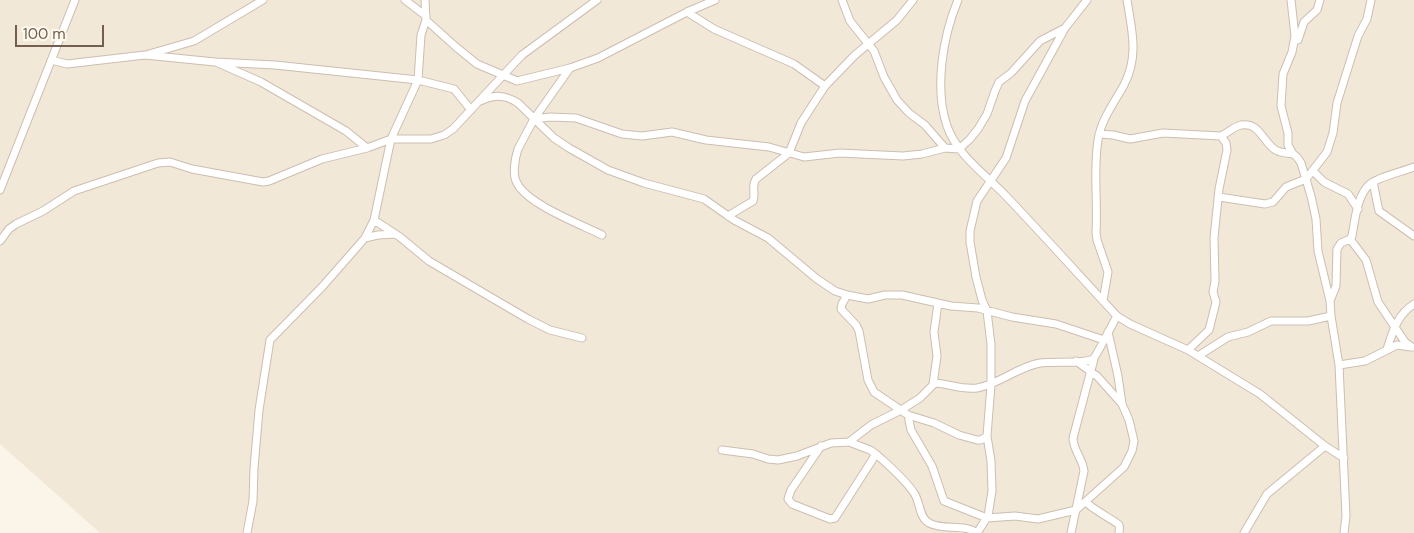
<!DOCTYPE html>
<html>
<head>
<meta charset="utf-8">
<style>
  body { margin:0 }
  #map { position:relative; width:1414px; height:533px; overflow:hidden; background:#fbf5e9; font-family:"DM Sans",sans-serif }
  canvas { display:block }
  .scale { position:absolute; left:15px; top:25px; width:89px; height:22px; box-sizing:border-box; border:2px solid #735e4f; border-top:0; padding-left:6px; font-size:15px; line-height:18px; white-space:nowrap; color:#735e4f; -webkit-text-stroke:4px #fef9ef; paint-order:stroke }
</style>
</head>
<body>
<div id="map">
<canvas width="1414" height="533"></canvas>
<div class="scale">100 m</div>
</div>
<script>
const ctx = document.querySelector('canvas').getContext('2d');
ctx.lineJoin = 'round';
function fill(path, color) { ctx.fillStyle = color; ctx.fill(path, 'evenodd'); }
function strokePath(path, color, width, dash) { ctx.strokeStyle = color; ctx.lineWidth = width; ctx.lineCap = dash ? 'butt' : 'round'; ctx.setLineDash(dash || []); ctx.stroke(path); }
fill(new Path2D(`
  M0,0h1414v533h-1314l-100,-89z`), '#f2e8d8');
const minor = new Path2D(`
  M405,0l21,16
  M842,0l8,21 24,30 10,26 13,23 12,13 16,12 20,23
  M958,0c-15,36 -24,88 -11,126 10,29 38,48 59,70 37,39 74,80 111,120l13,8 58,26 72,44 65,52 19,12
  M1291,0l4,36 -3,16 -9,22 -2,32 7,27v12l5,9 4,3 4,6 10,33 5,23 2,32 12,50 1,15 8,49 7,151 -2,17
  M687,12l27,17 80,35 31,22
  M426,20l30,27 21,17 40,17 53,-13 28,-10 89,-46 28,-12
  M1298,40l6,-18 13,-12 3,-10
  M149,54l45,-13 69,-41
  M51,60l16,4 78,-9 70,7 60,3 143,15 36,9 17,21
  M218,63l43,19 85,49 21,17
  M570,68l-36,51 -16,30c-3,9 -6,26 -1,34 10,21 63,41 85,52
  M480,101c14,-6 24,-7 38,2l36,35 15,10 39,22 36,13 60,16 30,21 34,18 49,41 18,12 12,4 21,4 17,-4h17l49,11 27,2 34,9 44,7 48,16
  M534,119l16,-2 26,1 46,16 20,2 30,-4 34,8 63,7 35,10 36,-4 63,3 19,-2 23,-6 14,1 11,-10 8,-10 9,-15 8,-23 4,-9 12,-9 29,-32 25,-13
  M1099,134l14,1 17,4 33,-6 58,3c7,-3 12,-9 20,-11 18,-3 21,15 33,24 5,4 12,4 19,5
  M1313,171l11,11 24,12 10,15
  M1373,182l6,29 35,25
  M0,190l75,-190
  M1219,197l46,7 8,-2 13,-15 20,-8 21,-27 6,-19 4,-30 21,-67 9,-17 4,-19
  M728,216l25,-15c3,-7 -2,-15 3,-22l33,-26 12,-30 24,-37 30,-31 42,-35 16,-20
  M374,220l26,17 29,24 99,58 22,11 32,8
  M365,238l13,-3 17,-1
  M1350,239l16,21 12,42 27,40 7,5
  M0,241l9,-12 7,-5 27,-13 31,-20 84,-28 12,-1 22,7 71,13 6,-1 53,-22 45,-11 24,-9h40l13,-4 9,-6 69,-74 75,-55
  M847,295l-5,9 -1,5 15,16 3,6 9,49 6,12 34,23 26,8 25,12 18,5h4l6,-4
  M1103,301l5,-29 -11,-32 -1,-8c2,-30 -3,-62 2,-92 3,-20 16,-37 26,-55 15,-29 8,-54 3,-85
  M1330,301l6,-15 1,-37 4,-6 9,-4 2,-3c3,-16 5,-41 18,-52 10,-8 32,-12 44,-17
  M1387,349c6,-18 10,-34 27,-45
  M1188,350l21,-20 7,-28 -3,-10 2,-11 -1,-43 5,-49 8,-39 -1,-7 -5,-7
  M1198,356l30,-19 20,-5 23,-11h37l23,-5
  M1076,361l21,15 25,28
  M1339,365l26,-4 32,-16 14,2
  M933,384l4,-28 -3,-24 4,-29
  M908,415l3,15 21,36 12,35 43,17 28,-2 23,3 38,-9 48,-43 8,-16 2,-10 -5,-21 -7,-16 -4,-28 -10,-44
  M849,442l21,8 6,4c13,12 28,24 38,39 6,8 5,25 15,30 15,8 34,0 48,10l11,-17 4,-25 -1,-30 -4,-25 4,-51v-41l-4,-33 -5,-11 -6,-23 -6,-35v-11l7,-30 29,-43 19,-57 40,-73 22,-28
  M821,446l-30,44 -3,9 4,5 38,15 5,-1 41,-64
  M722,450l31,4 15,5 10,1 19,-4 34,-13 18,-1 22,-17 30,-15 19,-12 15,-15c15,1 26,7 42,5 23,-4 40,-21 63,-25 13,-2 45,1 53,-4 3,-2 21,-38 24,-43
  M1086,502c6,7 31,20 33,23 1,3 0,5 0,8
  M247,533l6,-32 1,-33 5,-58 11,-70 52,-53 43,-49 9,-18 17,-81 27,-59 3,-45 5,-15 -1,-20
  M1071,533l13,-62c-1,-12 -11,-21 -11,-33l21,-79
  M1244,533l23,-39 58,-48`);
strokePath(minor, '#ccbeb0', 9);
strokePath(minor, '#fff', 7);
</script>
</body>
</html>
